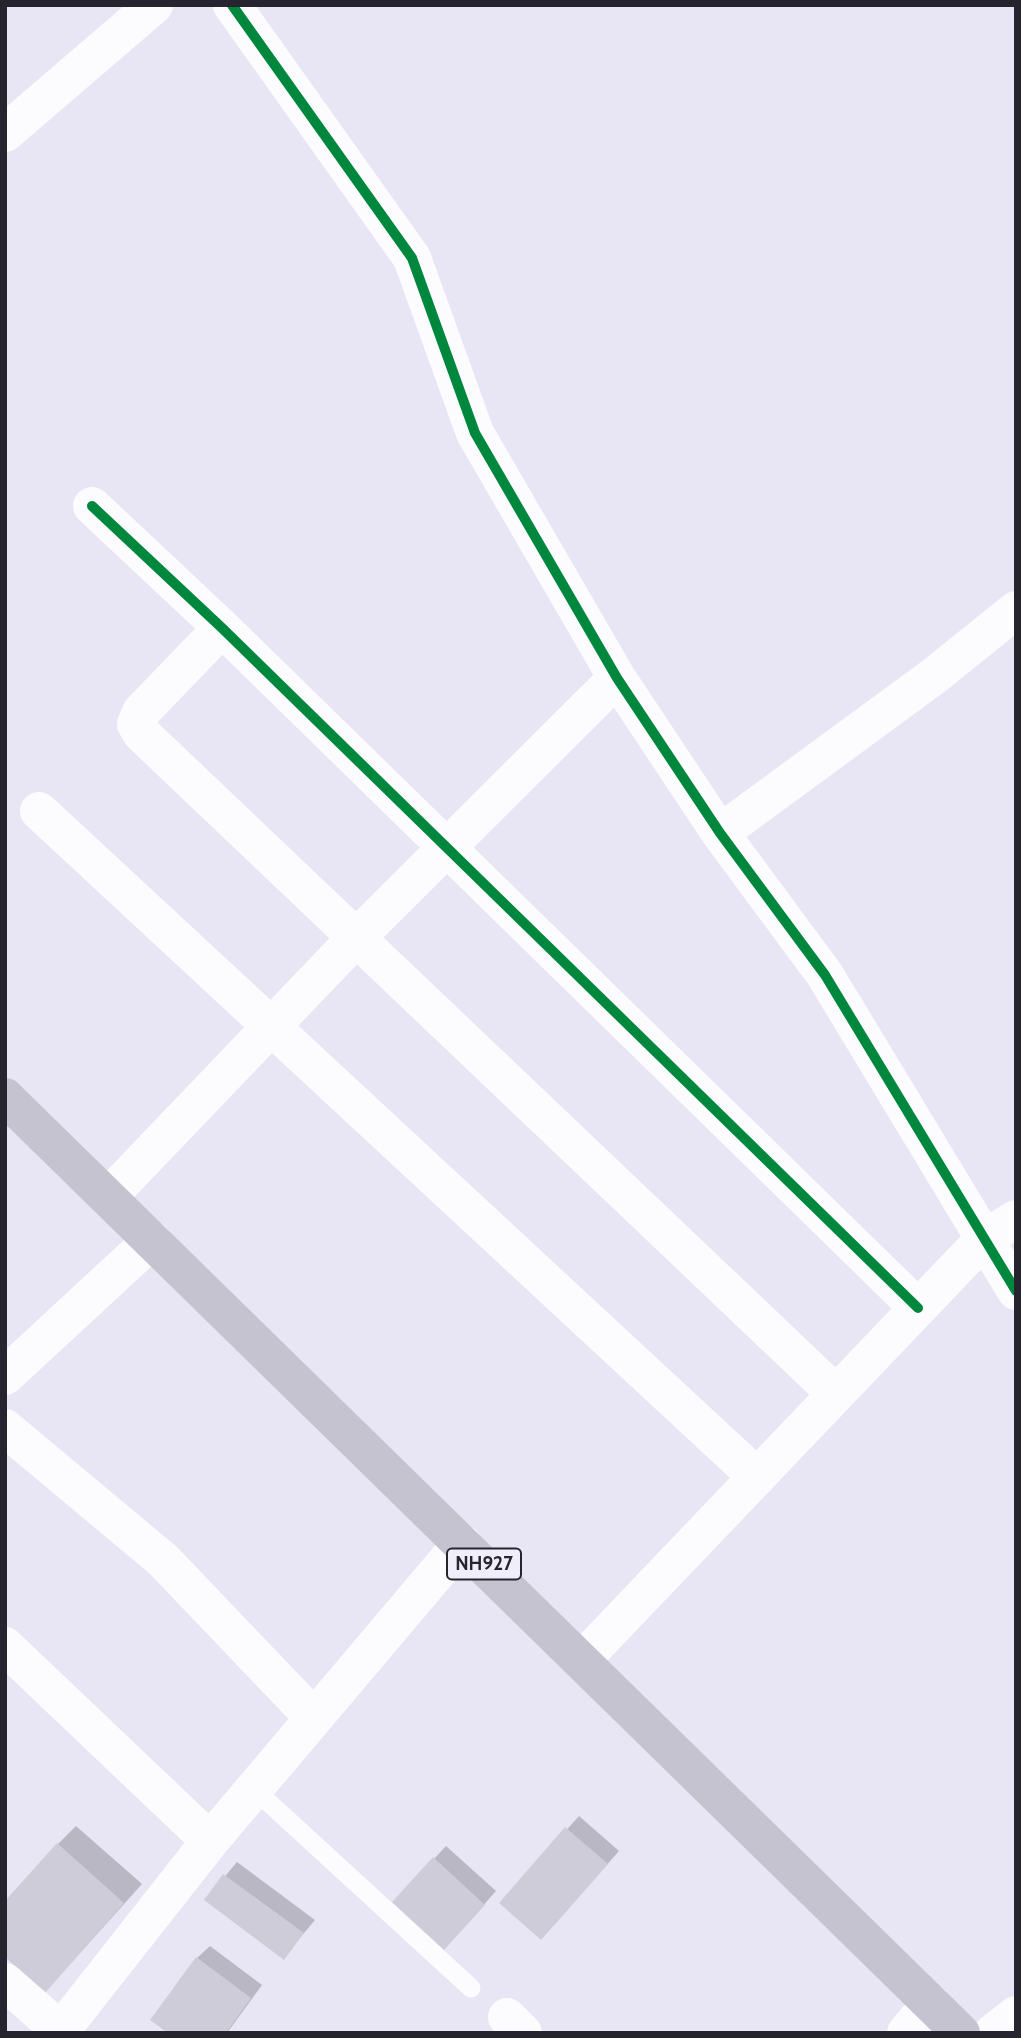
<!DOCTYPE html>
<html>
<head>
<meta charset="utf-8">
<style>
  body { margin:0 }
  #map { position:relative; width:1021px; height:2038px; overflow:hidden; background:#e8e5f5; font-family:Cabin,sans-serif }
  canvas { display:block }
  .frame { position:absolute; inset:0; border:7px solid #26242f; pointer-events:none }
</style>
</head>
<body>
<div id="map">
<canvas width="1021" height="2038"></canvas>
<div class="frame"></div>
</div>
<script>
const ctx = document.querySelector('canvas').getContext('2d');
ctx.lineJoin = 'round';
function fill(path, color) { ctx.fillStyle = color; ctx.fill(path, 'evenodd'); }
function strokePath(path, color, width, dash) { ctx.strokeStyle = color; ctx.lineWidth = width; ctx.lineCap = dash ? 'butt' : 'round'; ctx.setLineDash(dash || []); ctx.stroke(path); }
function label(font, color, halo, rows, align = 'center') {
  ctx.font = font + ' Cabin,sans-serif'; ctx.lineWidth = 6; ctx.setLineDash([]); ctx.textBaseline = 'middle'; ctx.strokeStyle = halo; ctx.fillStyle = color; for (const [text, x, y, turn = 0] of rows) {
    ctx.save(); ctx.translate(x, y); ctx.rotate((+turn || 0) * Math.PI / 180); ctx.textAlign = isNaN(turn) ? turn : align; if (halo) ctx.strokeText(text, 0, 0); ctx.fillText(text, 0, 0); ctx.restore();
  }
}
fill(new Path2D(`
  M579,1816l40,35 -65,74 -53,-22z
  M76,1826l66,58 -79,88 -5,-128z
  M446,1846l50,45 -39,44 -23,-76z
  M237,1862l78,58 -31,37 -78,-58z
  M210,1946l52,39 -35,48h-56l26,-75z`), '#0003');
fill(new Path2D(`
  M565,1827l43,37 -67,76 -42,-37z
  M57,1843l67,60 -79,90 -40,-36v-56z
  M433,1857l52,48 -41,45 -52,-48z
  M223,1874l81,59 -20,27 -80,-60z
  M196,1957l55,41 -25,35h-58l-18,-13z`), '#cfccda');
strokePath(new Path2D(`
  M254,1789l217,199`), '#fcfbfe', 19);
strokePath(new Path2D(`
  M232,5l180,253 63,175 142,245 103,155 105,142 191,316
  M5,133l149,-128
  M92,506l130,122 696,680
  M222,628l-81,84 -5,12 5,9 695,661
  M39,811l718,666
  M720,833l214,-157 82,-66
  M108,1197l248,-259 261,-260
  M5,1376l147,-136
  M5,1428l158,132 151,158
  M5,1646l205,195
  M582,1660l403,-422 31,-19
  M5,1982l56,49
  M507,2017l16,16
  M59,2033l151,-192 252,-298
  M906,2033l25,-30
  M993,2033l23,-18`), '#fcfbfe', 38);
strokePath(new Path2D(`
  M5,1097c320,311 636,626 956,936`), '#c6c3d0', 38);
strokePath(new Path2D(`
  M232,5l180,253 63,175 142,245 103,155 105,142 191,316
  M92,506l130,122 696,680`), '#00873e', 10);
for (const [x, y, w] of [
  [484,1564,74]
]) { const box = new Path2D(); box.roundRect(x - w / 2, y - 15.5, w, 31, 5); ctx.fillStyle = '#f0eefa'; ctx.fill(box); strokePath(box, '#26242f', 2); }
label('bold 19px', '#26242f', null, [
  ["NH927",484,1564]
]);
</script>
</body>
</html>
